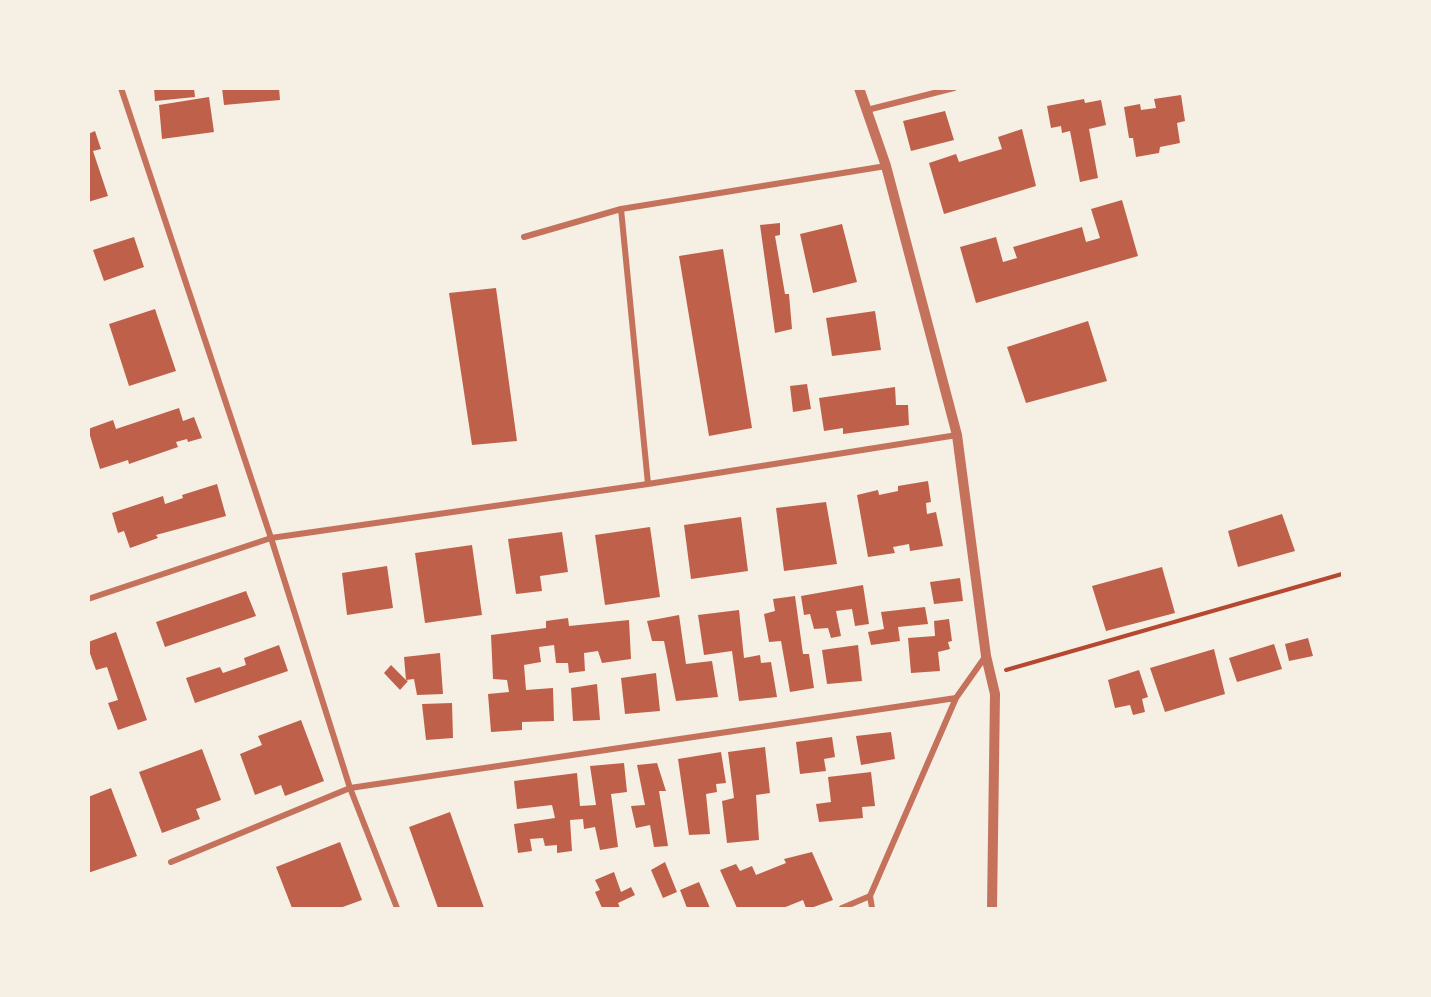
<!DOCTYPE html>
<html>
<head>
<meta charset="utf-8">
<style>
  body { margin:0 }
  #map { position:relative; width:1431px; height:997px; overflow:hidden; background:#f6efe4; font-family:Manrope,sans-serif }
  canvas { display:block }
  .frame { position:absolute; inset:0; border:90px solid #f6efe4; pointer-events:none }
</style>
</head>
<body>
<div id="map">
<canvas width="1431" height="997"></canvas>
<div class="frame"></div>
</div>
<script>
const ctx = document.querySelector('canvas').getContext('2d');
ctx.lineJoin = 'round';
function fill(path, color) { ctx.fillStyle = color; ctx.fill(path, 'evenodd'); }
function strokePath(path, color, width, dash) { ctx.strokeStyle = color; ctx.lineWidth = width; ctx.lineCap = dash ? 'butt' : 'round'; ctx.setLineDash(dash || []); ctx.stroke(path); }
fill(new Path2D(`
  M154,88h40l1,9 -40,4z
  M222,88h57l1,12 -56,5z
  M1181,95l4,26 -8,2 3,20 -20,4 -1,6 -23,4 -3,-19h-4l-5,-31 16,-3 1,6 15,-2 -2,-9z
  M209,97l5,35 -52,7 -3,-34z
  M1084,99l1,4 16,-3 5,25 -17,4 9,49 -18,4 -10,-51 -8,2 -1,-7 -10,2 -4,-22z
  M945,111l9,29 -43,11 -8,-30z
  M1022,129l14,57 -92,28 -15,-51 27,-9 3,8 43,-13 -4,-12z
  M95,131l6,18 -8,2 15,45 -20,6v-68z
  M1122,200l16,56 -162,47 -16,-56 36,-10 7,25 14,-4 -4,-11 69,-20 4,15 14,-4 -9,-29z
  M780,223v12l-5,1 10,58h4l3,35 -17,4 -15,-108z
  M842,224l15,58 -44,11 -13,-59z
  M134,237l10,30 -40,14 -11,-31z
  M723,249l29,179 -43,8 -30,-180z
  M496,288l21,153 -45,4 -23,-152z
  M155,309l21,62 -47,15 -20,-62z
  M875,311l6,39 -49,6 -6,-38z
  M1088,321l19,60 -81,22 -19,-56z
  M807,384l4,25 -18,3 -3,-26z
  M895,387l1,18h12l1,20 -66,9v-6l-19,3 -5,-33z
  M179,408l4,13 11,-4 8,21 -14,4 -1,-3 -11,3 2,5 -49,17 -1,-4 -28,9 -12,-40 25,-9 3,9z
  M928,481l3,21 -5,1 1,11 9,-2 7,34 -33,5 -1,-7 -16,3 2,6 -27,4 -11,-62 21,-5 1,5 19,-4v-5z
  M217,484l9,32 -70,19 2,3 -28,10 -6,-17 -6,2 -6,-20 51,-17 2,8 18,-6 -1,-3z
  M826,502l11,62 -53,7 -8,-63z
  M1282,514l13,37 -57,16 -10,-36z
  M741,517l7,54 -57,8 -7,-54z
  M650,527l10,70 -55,8 -10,-70z
  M562,532l6,40 -28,4 2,15 -26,3 -8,-55z
  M472,545l10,70 -57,8 -10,-70z
  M387,566l6,42 -46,7 -5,-42z
  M1162,567l13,46 -69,18 -14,-45z
  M960,578l3,23 -29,3 -4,-22z
  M863,585l6,39 -14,2 -3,-17 -16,2 5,25 -10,2 -3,-10 -14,1 -4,-15 -6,1 -3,-19z
  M246,591l10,25 -91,31 -9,-25z
  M795,596l8,58h6l5,34 -24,4 -9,-51 -12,1 -5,-28 11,-3 -2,-12z
  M925,607l3,17 -30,3 2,14 -29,4 -3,-13 16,-3 -3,-17z
  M739,610l5,48 16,-3 1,8 10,-1 6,35 -38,4 -7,-50 -28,4 -6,-40z
  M679,615l7,49 26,-3 6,36 -42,4 -12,-60h-12l-5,-20z
  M568,618l1,8 60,-6 2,39 -29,4 -4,-12 -14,2 1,18 -16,2 -1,-10h-12l-2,-18 -15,2 2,15 -17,3 2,25 27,-2 1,33 -32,1v8l-31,2 -3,-38 21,-2 -2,-12 -14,-1 -2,-44 55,-7v-7z
  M949,619l3,22 -4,1 2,7 -12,3 2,19 -29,2 -3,-35 27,-2 -1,-15z
  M116,632l31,88 -29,10 -10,-27 10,-3 -11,-33 -11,3 -8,-22v-6z
  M1308,638l5,18 -24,5 -4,-17z
  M1274,644l8,25 -45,13 -8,-24z
  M279,645l9,26 -93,32 -9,-25 34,-11 3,6 23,-8 -2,-7z
  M858,645l4,36 -35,3 -5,-34z
  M1214,649l11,45 -60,18 -15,-44z
  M440,653l3,41 -26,1 -3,-16 -8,1 2,1 -8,9 -16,-17 7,-8 15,15 -2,-23z
  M1139,670l9,27 -6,2 3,13 -12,3 -3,-10 -15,3 -7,-28z
  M656,673l4,38 -35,3 -4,-36z
  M597,684l3,36 -27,1 -2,-33z
  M452,703l1,35 -27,2 -4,-36z
  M301,720l23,61 -39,15 -4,-11 -26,10 -15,-41 22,-9 -4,-9z
  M891,732l4,27 -34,6 -5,-29z
  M832,737l3,20 -11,2 2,12 -26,3 -4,-32z
  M765,747l5,46 -14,2 3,45 -32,3 -5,-42 12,-3 -6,-46z
  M202,749l19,51 -25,9 4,10 -38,14 -23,-61z
  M721,752l5,31 -10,1 1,8 -11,2 4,40 -21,1 -11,-76z
  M624,763l3,29 -16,2 7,53 -18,3 -5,-23 -11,2 -1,-10 -13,1 2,31 -15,2v-8l-12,1 -2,-8 -13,1 2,12 -14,2 -4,-29 41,-6 -3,-13 -35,4 -3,-28 63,-8 3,33 16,-1 -6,-39z
  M657,763l9,28h-7l9,55 -14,1 -4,-22 -14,3 -5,-22 14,-1 -8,-40z
  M871,772l4,34 -13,1 1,11 -44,4 -3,-18 15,-2 -3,-25z
  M111,788l26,68 -49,17v-76z
  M450,812l34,96h-46l-29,-81z
  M340,842l22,58 -22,8h-48l-16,-41z
  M812,852l21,48 -22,8h-5l-3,-8 -20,8h-46l-17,-38 16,-6 4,7 12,-5 4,9 30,-12 -2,-4z
  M665,862l12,30 -14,6 -12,-28z
  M614,872l7,20 10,-5 4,8 -17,8 2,5h-18l-7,-16 5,-2 -5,-10z
  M699,882l11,26h-23l-7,-18z`), '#bf614a');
strokePath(new Path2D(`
  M1006,670l336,-96`), '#b5482f', 4);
strokePath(new Path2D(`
  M121,88l150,450 79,250 47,120
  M867,110l87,-22
  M621,209l27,275
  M524,237l97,-28 265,-43
  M88,599l183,-61 377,-54 309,-49
  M171,862l179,-74 606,-90
  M842,908l28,-12
  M872,908l-2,-12 86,-198 29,-41`), '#c5725c', 6);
strokePath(new Path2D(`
  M859,88l27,78 71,269 29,221 9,38 -3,214`), '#c5725c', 10);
</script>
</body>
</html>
